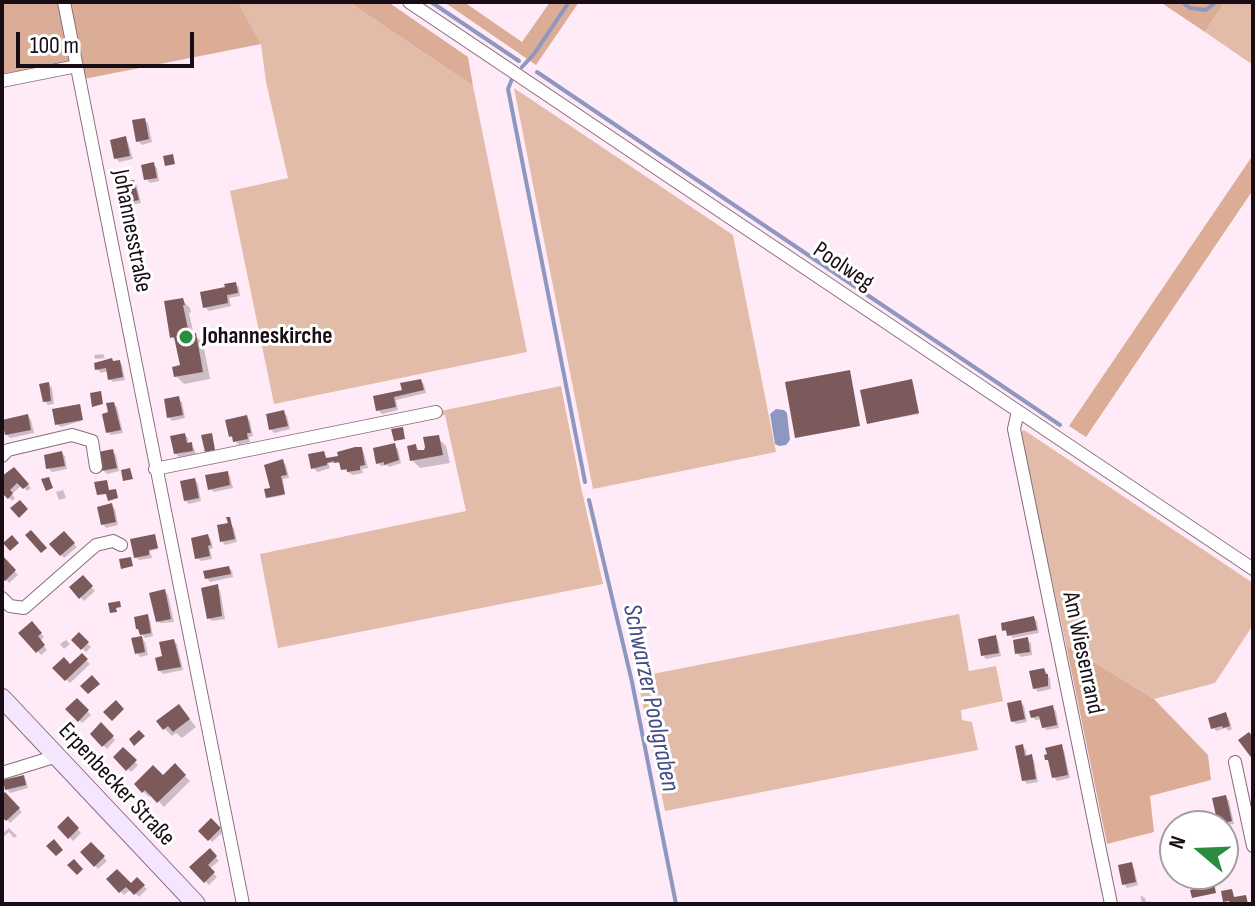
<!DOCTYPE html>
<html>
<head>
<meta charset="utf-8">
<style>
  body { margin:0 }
  #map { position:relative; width:1255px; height:906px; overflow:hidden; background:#ffebf7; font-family:"Sofia Sans Condensed",sans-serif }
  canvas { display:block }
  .frame { position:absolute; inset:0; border:4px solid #180d14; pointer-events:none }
  .north { position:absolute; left:1159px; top:810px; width:80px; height:80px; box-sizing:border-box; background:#fff; border:2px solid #a39ea1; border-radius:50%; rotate:289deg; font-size:22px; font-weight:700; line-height:32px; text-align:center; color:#180d14 }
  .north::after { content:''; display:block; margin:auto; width:28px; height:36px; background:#2b8c3f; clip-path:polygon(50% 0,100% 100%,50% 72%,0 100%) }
  .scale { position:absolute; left:16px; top:32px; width:178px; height:36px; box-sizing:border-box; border:4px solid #180d14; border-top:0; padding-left:10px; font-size:24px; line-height:28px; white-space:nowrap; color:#180d14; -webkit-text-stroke:6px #fff; paint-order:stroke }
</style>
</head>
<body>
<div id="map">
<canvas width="1255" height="906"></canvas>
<div class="frame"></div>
<div class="north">N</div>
<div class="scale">100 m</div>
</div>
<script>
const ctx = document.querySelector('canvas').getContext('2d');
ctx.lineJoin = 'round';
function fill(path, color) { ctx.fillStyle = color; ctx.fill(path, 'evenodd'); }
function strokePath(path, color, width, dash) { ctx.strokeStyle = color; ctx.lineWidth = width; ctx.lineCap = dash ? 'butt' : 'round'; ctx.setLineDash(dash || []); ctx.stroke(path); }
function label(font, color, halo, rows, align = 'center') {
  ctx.font = font + ' "Sofia Sans Condensed",sans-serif'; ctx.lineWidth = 6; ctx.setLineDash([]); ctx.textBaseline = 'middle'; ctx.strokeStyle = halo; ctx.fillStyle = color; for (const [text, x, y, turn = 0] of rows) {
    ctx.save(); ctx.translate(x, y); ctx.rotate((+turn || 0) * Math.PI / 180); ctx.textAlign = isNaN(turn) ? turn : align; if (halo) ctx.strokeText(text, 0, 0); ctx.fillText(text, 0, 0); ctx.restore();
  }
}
fill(new Path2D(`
  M238,2h111l124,84 54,266 -253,52 -44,-213 58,-13 -22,-96 -5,-38z
  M1225,2h28v63l-48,-33z
  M514,88l219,147 43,217 -183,37z
  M561,386l20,101 22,97 -325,64 -18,-94 206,-43 -21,-96 -8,1 -1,-4z
  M1024,430l229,153v42l-38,58 -61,16 -88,-54 -46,-212z
  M959,614l10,57 27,-5 7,35 -42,9 1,10 10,2 6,28 -313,61 -28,-134z`), '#e2bca9');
fill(new Path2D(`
  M2,2h236l23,42 -177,35 -22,-16 -60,11z
  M349,2h39l80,55 5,29z
  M444,2h20l58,40 28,-40h29l-43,63z
  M1160,2h65l-20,30z
  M1253,155v35l-167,247 -17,-11z
  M1066,645l88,54 54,56 3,25 -61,16 4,36 -47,12z`), '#dbad97');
fill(new Path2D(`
  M776,409l8,1 3,3 3,27 -4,5 -7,1 -4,-2 -5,-30z`), '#8e97c0');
fill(new Path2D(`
  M144,120l4,3 4,19 -10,3 -4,-4z
  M125,139l3,3 5,17 -14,3 -3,-4z
  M153,164l4,4 2,13 -9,2 -4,-4z
  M134,182l3,4 4,17 -13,3 -3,-4z
  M235,284l4,3 1,9 -11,2 2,8 -22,5 -4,-4z
  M182,300l8,8 1,4 -2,1 5,22 9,8 7,36 -26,5 -8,-8 6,-10 -4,-24 -6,-5z
  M103,354l2,4 -10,1 -1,-4z
  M119,362l3,3 3,15 -12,2 -3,-3 -2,-8 -7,2 -4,-4z
  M421,381l3,3 2,9 -30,7 2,10 -16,4 -4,-4 -2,-12 28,-6z
  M913,383l6,31 -50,9z
  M49,384l3,4 2,16 -6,1 -3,-4z
  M178,399l4,3 3,16 -13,3 -3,-4z
  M114,404l3,3 6,26 -12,2 -3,-3 2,-18z
  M78,406l3,15 -20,6 -4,-3z
  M284,413l3,3 3,13 -16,4 -3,-4z
  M28,416l3,4 3,13 -24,5 -4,-4z
  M247,417l3,4 3,15 -4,1 1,5 -11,3 -9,-9z
  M185,435l3,3 1,7 5,3 2,6 -17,3 -3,-3z
  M438,438l8,8 4,17 -30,5 -8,-8 3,-14 6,6h4z
  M394,446l4,3 3,14 -12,4 -2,-2 -6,1 -3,-3z
  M361,449l3,4 4,15 -6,1 1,4 -10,2 -10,-6 -2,-6h-13l2,5 -12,4 -4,-3 -3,-13 13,-3 4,7z
  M112,451l4,4 3,16 -12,3 -4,-4z
  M61,453l4,3 2,13 -15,3 -4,-4z
  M283,462l3,3 3,13 -6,1 2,16 -16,3 -1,-1z
  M14,470l17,18 -4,3 -5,-6 -10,9 3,4 -3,3 -10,-11v-10z
  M227,473l3,3 3,12 -19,4 -4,-3z
  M195,480l3,4 3,17 -12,3 -4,-4z
  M63,490l3,8 -7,2 -3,-8z
  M112,506l3,3 3,16 -12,3 -3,-4z
  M231,525l3,3 3,14 -12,3 -3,-4z
  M64,534l13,13 -13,11 -12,-13z
  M155,536l3,13 -8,2 2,7 -13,2 -3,-3z
  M208,536l3,4 2,8 -3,1 2,10 -11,2 -4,-3z
  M3,559l15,16 -9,8 -7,-8z
  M229,568l3,3 1,6 -23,5 -3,-4z
  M83,578l12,13 -11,10 -12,-13z
  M217,586l3,4 5,29 -13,2 -3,-3z
  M165,591l3,4 6,27 -14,1 -3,-4z
  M147,616l3,4 3,16 -8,2 -3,-4z
  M1034,618l3,3 2,12 -26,5 -9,-8z
  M32,624l12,13 -4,4 7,9 -6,5 -20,-22z
  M79,635l12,12 -5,5 -12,-12z
  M141,638l4,4 3,13 -8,2 -3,-4z
  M995,638l3,3 3,15 -15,3 -3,-4z
  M66,640l4,4 -6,5 -4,-5z
  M1027,640l4,3 1,12 -11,2 -4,-4z
  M174,641l3,3 6,26 -20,4 -4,-4z
  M82,656l8,8 -20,19 -15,-15 15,-1z
  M1044,670l6,9 1,10 -13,3 -3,-4z
  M77,700l14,15 -9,8 -14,-14z
  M1021,702l3,4 3,16 -11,2 -3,-3z
  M179,706l17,21 -14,11 -6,-5 -4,3 -8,-8z
  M1052,708l4,3 3,17 -12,2 -4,-3 -1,-8 -6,1 -4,-3z
  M1225,714l4,4 3,11 -4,2 -2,-3 -9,3 -4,-3z
  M101,725l14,15 -8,9 -15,-15z
  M1022,746l4,4 1,7h4l3,3 4,22 -11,2 -3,-4z
  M1061,747l3,3 6,28 -13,3 -3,-4 -5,-21z
  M123,750l15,15 -7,7 -15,-15z
  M175,766l15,15 -26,26 -12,-13 -3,3 -13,-13 27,-7z
  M23,777l3,3 2,8 -18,5 -3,-4z
  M5,795l17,17 -12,11 -8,-9v-17z
  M1226,797l3,4 5,23 -16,2 -2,-2z
  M68,819l13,14 -8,8 -13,-14z
  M211,821l12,11 -11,10 -11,-11z
  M9,828l8,8 -3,2 -5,-6 -7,6v-9l2,3z
  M91,844l16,17 -9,8 -15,-17z
  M210,851l9,10 -10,8 8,8 -8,8 -17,-17z
  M1131,864l3,4 4,17 -11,3 -3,-4z
  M109,880l22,6 6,-6 10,9 -8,8 -8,-8 -7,6z
  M1140,895l5,3 1,4 4,-1 3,3h-15l4,-1z`), '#0003');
strokePath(new Path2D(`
  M431,2l88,59
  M1182,2l8,6 16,2 10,-8
  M522,67l12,-13 35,-52
  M537,72l523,353
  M512,79l-4,10 77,393
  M589,500l43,182 44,222`), '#8e97c0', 4);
fill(new Path2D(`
  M145,118l4,21 -13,3 -4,-22z
  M126,136l4,20 -16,3 -4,-19z
  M173,154l2,10 -10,2 -2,-10z
  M154,162l3,16 -13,2 -3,-15z
  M134,180l5,20 -16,3 -4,-20z
  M236,282l2,11 -11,2 1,8 -25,5 -3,-16 25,-5 -1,-3z
  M183,298l2,7h-2l6,29 7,-1 7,39 -29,5 -2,-10 8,-2 -6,-28 -4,1 -6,-37z
  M112,358l1,3 7,-1 3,17 -15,3 -2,-12 -11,2 -1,-7z
  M850,370l10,56 -65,12 -10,-56z
  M421,379l3,11 -30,7 2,10 -20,4 -3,-15 29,-6 -2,-7z
  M912,379l7,34 -52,11 -7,-34z
  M49,382l2,19 -8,1 -4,-18z
  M101,391l2,13 -11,3 -2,-14z
  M179,396l4,19 -16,3 -3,-19z
  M114,402l7,28 -15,3 -4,-19 6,-2 -2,-9z
  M80,404l3,16 -28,5 -3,-16z
  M284,410l4,16 -19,4 -3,-16z
  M28,414l3,16 -26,5 -3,-15z
  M247,415l4,18h-4l1,6 -15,3 -1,-6 -3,1 -4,-17z
  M403,427l2,12 -11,2 -3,-12z
  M185,433l2,10 5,-1 1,9 -19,3 -4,-18z
  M212,433l3,17 -10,2 -4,-17z
  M439,435l4,20 -33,6 -3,-15 9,-2 1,6h7l1,-3 -2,-10z
  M395,443l4,17 -15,5v-3l-8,2 -3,-16z
  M355,447h7l3,18 -5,1v4l-13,2v-3l-6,1 -2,-8 -5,1v-2l-7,2v2l-16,4 -3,-15 16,-3 2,7 12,-2 -1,-4z
  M113,449l4,19 -16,3 -3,-19z
  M62,451l3,15 -19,3 -2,-14z
  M283,459l4,16 -6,1 4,18 -19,4 -2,-9 6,-1 -6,-23z
  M14,467l15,17 -6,5 -6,-6 -7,7 3,3 -5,6 -6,-6v-17z
  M130,468l3,11 -10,2 -2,-11z
  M228,471l2,14 -22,5 -3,-15z
  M49,477l4,11 -7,3 -5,-12z
  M195,478l4,20 -15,3 -4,-20z
  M107,480l2,10 7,-1 2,9 -10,3 -2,-7 -9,1 -3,-13z
  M20,500l8,9 -9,9 -9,-10z
  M112,503l4,19 -15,3 -4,-18z
  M226,517h4l5,22 -15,3 -3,-17 11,-2z
  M31,530l16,18 -6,5 -16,-18z
  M64,531l11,12 -15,13 -11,-12z
  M155,534l3,14 -9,2v5l-15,3 -4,-19z
  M208,534l3,11 -3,1 2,10 -15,3 -4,-21z
  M12,535l7,8 -9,8 -7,-8z
  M2,555l14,15 -11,11 -3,-3z
  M131,557l2,9 -12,3 -2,-10z
  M229,566l2,8 -26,5 -2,-8z
  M83,575l10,11 -14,13 -10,-12z
  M218,584l4,32 -15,3 -6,-31z
  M165,589l6,30 -15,3 -7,-29z
  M120,601l1,6 -5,1 1,4 -7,1 -2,-10z
  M148,614l3,19 -11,2 -2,-6h-2l-2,-12z
  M1034,616l3,14 -30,6 -1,-6 -4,1 -1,-8z
  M32,621l10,12 -4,3 7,9 -9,8 -18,-20z
  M79,632l10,10 -8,8 -10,-10z
  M996,635l3,18 -18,3 -3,-17z
  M142,636l3,16 -10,2 -4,-16z
  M1028,637l2,15 -15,2 -2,-14z
  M174,639l7,28 -23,4 -3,-13 7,-2 -3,-14z
  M82,653l6,6 -23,22 -13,-13 12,-11 6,7z
  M1044,668l2,6h2v12l-15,3 -4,-18z
  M92,675l8,9 -12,10 -8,-8z
  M77,698l12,12 -11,12 -13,-13z
  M116,700l8,9 -12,12 -9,-9z
  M1021,700l4,19 -14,3 -4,-19z
  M179,704l11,15 -17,13 -5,-6 -5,4 -7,-9z
  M1053,705l4,20 -15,3 -3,-12 -8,2 -2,-7z
  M1226,712l4,14 -7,2 -1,-2 -11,3 -3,-11z
  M101,722l13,14 -12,11 -12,-13z
  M139,730l6,6 -11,10 -5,-7z
  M1249,732l4,5v23l-15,-20z
  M1023,744l2,12 7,-2 4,25 -14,2 -7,-35z
  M1062,744l6,31 -16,3 -4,-18h-3l-1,-5 3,-1 -2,-6z
  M123,747l14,13 -11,11 -13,-14z
  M175,763l11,12 -29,28 -12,-13 -3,3 -8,-9 19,-19 10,10z
  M24,775l2,10 -21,5 -2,-10z
  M5,792l15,16 -14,13 -4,-4v-22z
  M1226,795l6,26 -18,5h-11l10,-4 -1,-5 4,-1 -4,-18z
  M68,816l11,12 -11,11 -11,-12z
  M211,818l10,10 -13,13 -10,-10z
  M54,839l9,11 -7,6 -10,-10z
  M91,842l14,14 -11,11 -14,-15z
  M210,848l7,8 -9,9 7,7 -11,11 -15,-16z
  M74,859l9,10 -6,6 -10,-10z
  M1132,862l4,20 -14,3 -4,-20z
  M117,869l14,14 6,-6 8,8 -11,10 -8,-8 -7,6 -13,-14z
  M1214,883l2,10 -24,5 -2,-8z
  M1232,889l2,8 12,-2 2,9h-18l-1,-3 -6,1 -2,-11z`), '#7c5a5c');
const minor = new Path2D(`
  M64,2l179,902
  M409,2l844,567
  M2,81l75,-15
  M1018,411l-4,18 97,475
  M2,456l6,-6 64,-15 20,6 4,26
  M155,469l281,-57
  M2,598l8,8 14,2 72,-63 17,-4 8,4
  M1235,762l18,84
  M2,773l55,-17`);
const secondary = new Path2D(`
  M2,698l194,206`);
strokePath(minor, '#896c7d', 14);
strokePath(secondary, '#896c7d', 20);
strokePath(minor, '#fff', 12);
strokePath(secondary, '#f4e6ff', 18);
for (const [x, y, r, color] of [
  [186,337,8,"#2b8c3f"]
]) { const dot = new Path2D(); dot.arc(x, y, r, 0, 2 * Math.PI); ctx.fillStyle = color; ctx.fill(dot); strokePath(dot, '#fff', 3); }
label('24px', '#180d14', '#fff', [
  ["Johannesstraße",131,231,79],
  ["Poolweg",843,267,34],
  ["Am Wiesenrand",1082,653,78],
  ["Erpenbecker Straße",116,785,47]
]);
label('bold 24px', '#180d14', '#fff', [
  ["Johanneskirche",202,337]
], 'left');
label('italic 26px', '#434b83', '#fff', [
  ["Schwarzer Poolgraben",650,698,78]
]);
</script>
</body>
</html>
